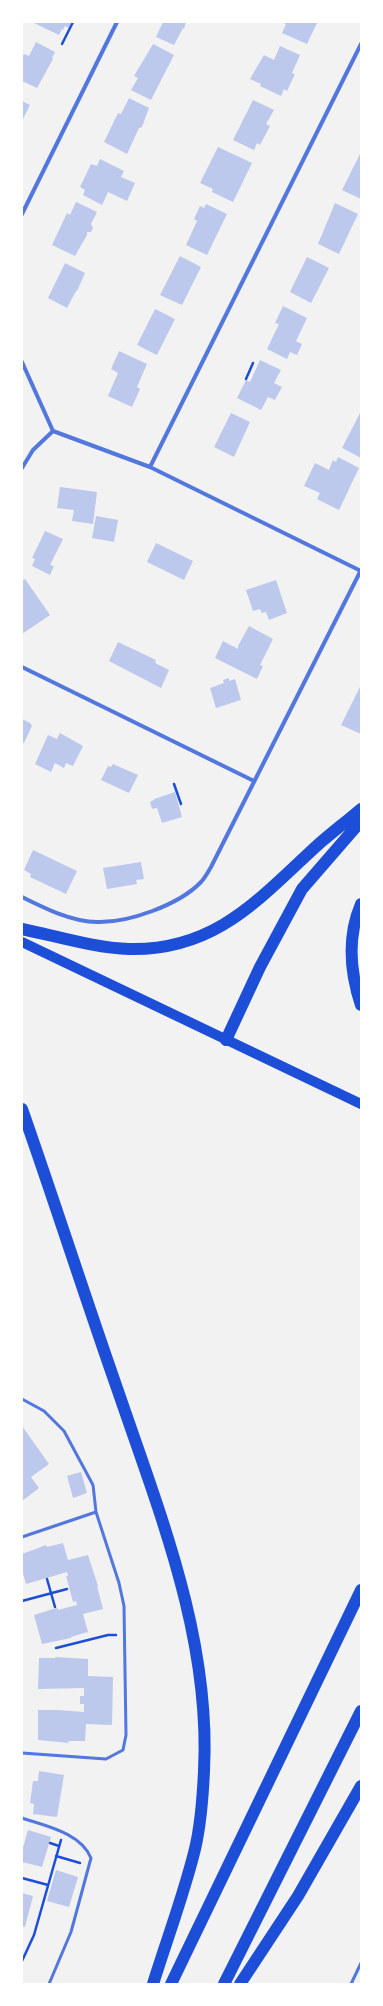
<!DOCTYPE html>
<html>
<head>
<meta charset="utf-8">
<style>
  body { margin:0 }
  #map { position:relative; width:383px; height:2006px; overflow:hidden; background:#f2f2f2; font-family:Roboto,sans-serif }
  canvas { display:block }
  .frame { position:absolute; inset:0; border:23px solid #fff; pointer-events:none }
</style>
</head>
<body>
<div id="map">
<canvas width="383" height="2006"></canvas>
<div class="frame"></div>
</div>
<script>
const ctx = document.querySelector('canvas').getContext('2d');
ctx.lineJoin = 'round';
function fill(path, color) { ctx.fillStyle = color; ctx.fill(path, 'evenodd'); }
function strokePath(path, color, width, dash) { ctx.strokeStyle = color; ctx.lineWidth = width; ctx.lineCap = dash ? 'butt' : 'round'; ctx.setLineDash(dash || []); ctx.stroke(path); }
fill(new Path2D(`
  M35,22h36l-2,6 -4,-2 -2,4 -1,-1 -3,6 -25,-12z
  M163,22h23l-2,7 -1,-1 -9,17 -18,-8z
  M282,22h38l-3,1 -10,21 -25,-11 4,-9z
  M36,42l19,10 -3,6 1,1 -16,29 -15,-7v-24l2,-3 5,2z
  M153,44l21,11 -23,45 -20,-10 7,-12 -4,-2z
  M280,46l20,9 -8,18 3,1 -8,17 -3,-2 -3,7 -21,-10 1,-2 -11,-5 14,-24 10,5z
  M129,98l20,10 -7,19 -3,1 -12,26 -23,-12 14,-29 3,1z
  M253,100l21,10 -8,14 4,2 -10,19 -3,-2 -3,7 -21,-10z
  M22,101l8,4 -8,16z
  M218,147l34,16 -19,39 -21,-10 1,-3 -13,-6z
  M361,152v47l-19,-9z
  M100,159l24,12 -3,6 14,6 -8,18 -19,-9 -6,13 -19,-10 2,-5 -5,-3 11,-23 6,2z
  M76,202l21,10 -6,12 2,4 -2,4h-4v3l-12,21 -23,-11 15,-32 3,2z
  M335,203l23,11 -19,40 -21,-10z
  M206,204l21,10 -20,41 -21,-10 11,-24 -3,-2 6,-13 4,2z
  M180,256l21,11 -19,38 -22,-10z
  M307,257l22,11 -18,35 -21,-11z
  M65,263l20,10 -8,18h-1l-9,17 -19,-10z
  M283,306l24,12 -11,23 6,3 -5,11 -7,-3 -3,7 -20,-10 12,-25 -4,-1z
  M155,309l20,10 -18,36 -20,-10z
  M119,351l28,13 -10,23 3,2 -8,18 -24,-11 10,-23 -7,-4z
  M260,360l21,10 -7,13 8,4 -7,13 -7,-3 -7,13 -24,-12 9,-18 4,2z
  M361,411v47l-19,-10z
  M231,413l19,9 -16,35 -20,-10z
  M338,457l21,11 -20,42 -22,-11 3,-6 -16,-7 11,-23 14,7 4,-10 3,2z
  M60,487l37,5 -4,32 -21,-3 2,-11 -17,-2z
  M96,516l22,4 -4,22 -22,-4z
  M45,531l18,8 -13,26 4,1 -4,9 -18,-9 3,-7 -3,-1z
  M156,543l37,18 -9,19 -37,-18z
  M25,579l25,36 -28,19v-53z
  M276,580l11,33 -18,7 -3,-8 -4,1 -2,-4 -7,2 -7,-21z
  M249,626l24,13 -13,26 3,1 -6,13 -42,-21 8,-17 15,8v-3z
  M118,642l38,18 -1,3 14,7 -8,18 -52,-27z
  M229,678v3l6,-2 6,21 -25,8 -6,-20 14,-5 -1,-3z
  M361,685v49l-20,-9z
  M22,719l8,4 2,3 -8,17 -2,-1z
  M60,733l23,13 -10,20 -7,-3 -2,5 -9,-5 -4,9 -16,-8 13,-29 9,4z
  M113,764l25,11 -9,18 -28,-13 7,-14 3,1z
  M175,792l7,25 -20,6 -5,-15 -5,1 -2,-7 4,-2v-1z
  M33,850l44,21 -11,23 -36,-17 1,-3 -7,-4z
  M141,862l3,17 -8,1 1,4 -30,5 -4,-21z
  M22,1426l27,38 -18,13 8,11 -17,13z
  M81,1472l6,21 -14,5 -6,-22z
  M63,1543l5,17 20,-5 10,31h-1l6,23 -20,5 5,18 -17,5v1l-29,6 -8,-29 19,-6 5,-1v2l19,-5 -1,-4 -3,1 -7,-26h2l-1,-4 -41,12 -4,-14v-16l24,-9 1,2z
  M55,1657l33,2v17l25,1 -1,48 -26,-1 -1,17h-17l1,2 -31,-3v-30h20l26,2v-8h-4v-8h4v-8l-46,1 1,-31h16z
  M39,1771l25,4 -7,42 -24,-3 1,-10 -4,-1 3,-22h5z
  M28,1830l23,7 -9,30 -20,-5v-11z
  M56,1870l22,7 -9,30 -22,-6z
  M22,1893l11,3 -8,31 -3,-1z`), '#bdc9ec');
strokePath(new Path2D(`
  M62,44l11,-22
  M246,379l7,-16
  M174,784l7,20
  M47,1579l8,28
  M22,1601l45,-12
  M56,1648l52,-13h8
  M50,1843l9,3
  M56,1856l24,7
  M22,1878l26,7
  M22,1961l12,-26 27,-95`), '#1d4ed8', 2.5);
strokePath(new Path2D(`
  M22,1399l22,12 20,20 29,54 3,27 23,71 5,23 2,129 -3,15 -17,9 -84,-6
  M22,1537l74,-25
  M22,1818c24,8 59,15 69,40l-20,74 -22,52
  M351,1984l10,-21`), '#5277de', 3);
strokePath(new Path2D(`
  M22,214l95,-192
  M22,362l31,69
  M150,467l211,-423
  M22,468l11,-18 20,-19 97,36 211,104
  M22,667l232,114
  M22,897c22,11 50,25 75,25 31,1 82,-17 104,-40 4,-4 7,-10 10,-15l150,-297`), '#5277de', 4);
strokePath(new Path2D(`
  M22,942l339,162`), '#1d4ed8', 10);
strokePath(new Path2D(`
  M361,904c-14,33 -11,68 0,101
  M22,929c34,7 73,19 107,20 89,2 132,-53 192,-107 13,-11 27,-22 40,-33
  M226,1040l34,-73 42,-78 59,-68
  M22,1109c33,94 63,188 96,282 42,123 93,248 86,380 -1,22 -4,57 -9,78 -11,45 -28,90 -42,135
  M171,1984l190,-394
  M224,1984l137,-273
  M240,1984l58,-88 63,-110`), '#1d4ed8', 12);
</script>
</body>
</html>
